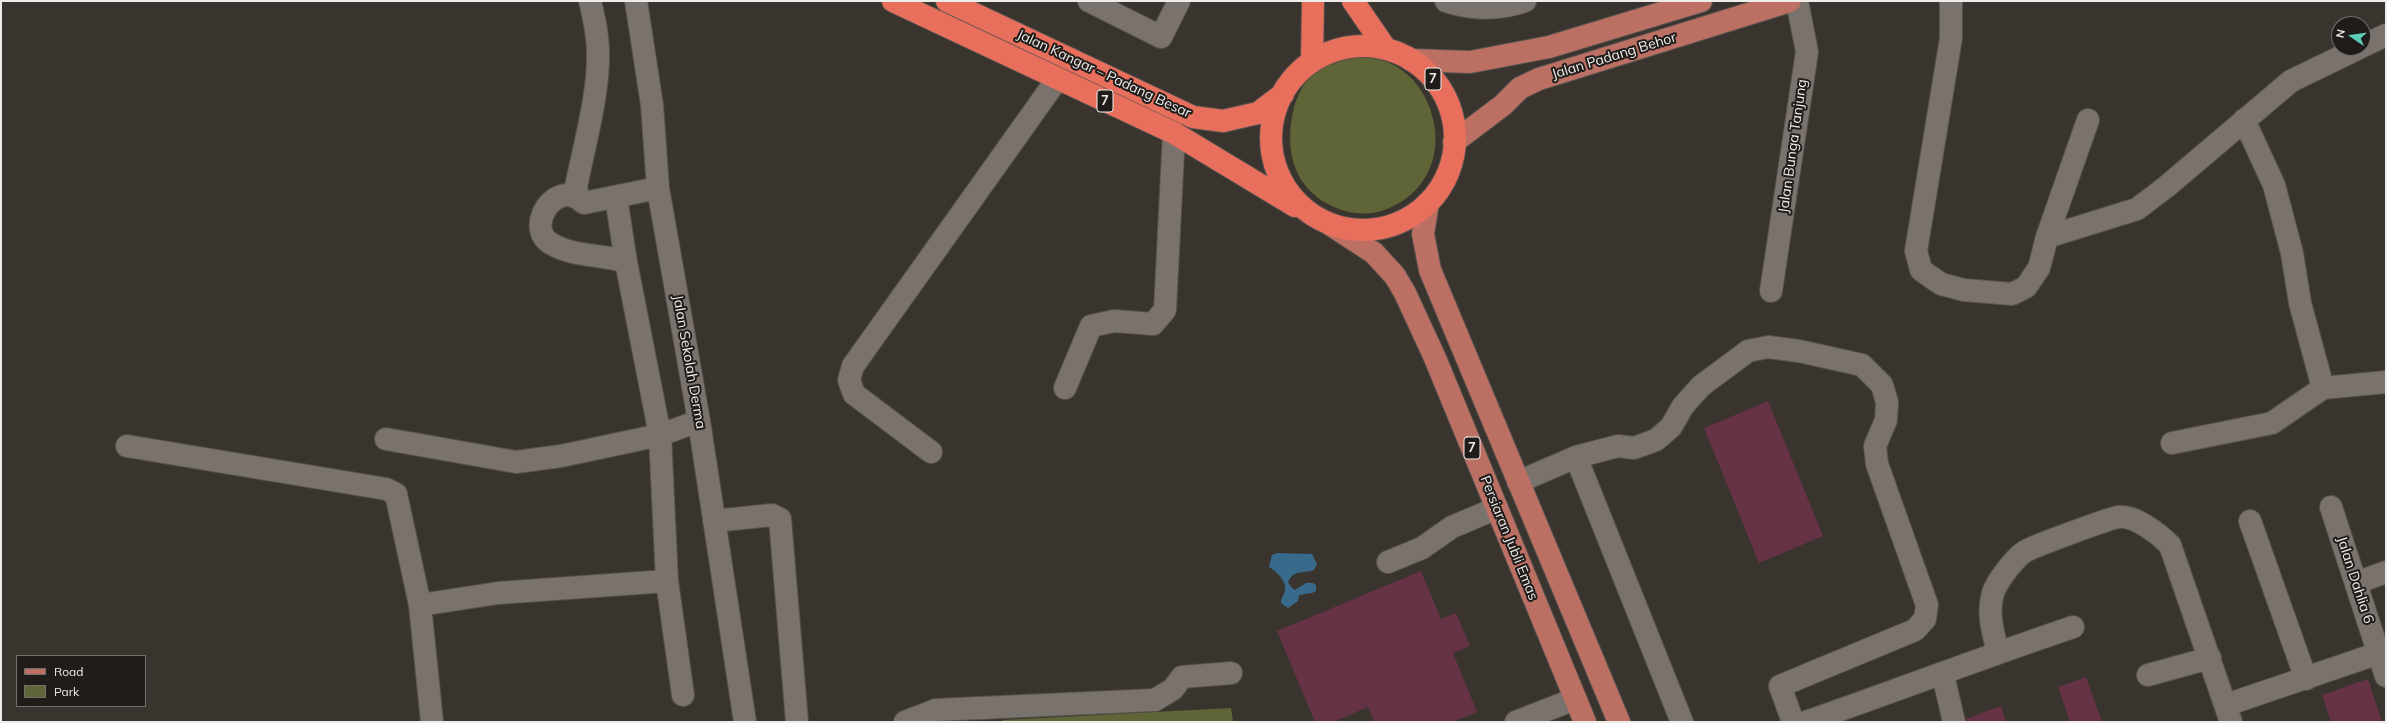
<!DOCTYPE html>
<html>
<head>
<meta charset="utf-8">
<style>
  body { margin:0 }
  #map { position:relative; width:2387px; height:723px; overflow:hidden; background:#3a342f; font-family:Mulish,sans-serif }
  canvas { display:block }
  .frame { position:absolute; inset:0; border:2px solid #f0ece9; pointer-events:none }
  .legend { position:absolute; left:16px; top:655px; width:130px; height:52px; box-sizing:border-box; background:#1f1c1a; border:1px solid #736f6d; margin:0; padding:5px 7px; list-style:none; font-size:12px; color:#f0ece9 }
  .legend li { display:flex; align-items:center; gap:8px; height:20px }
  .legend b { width:20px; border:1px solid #736f6d }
  .north { position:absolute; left:2331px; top:16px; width:40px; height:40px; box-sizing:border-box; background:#1f1c1a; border:1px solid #736f6d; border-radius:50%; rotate:283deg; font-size:11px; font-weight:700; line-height:16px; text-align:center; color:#f0ece9 }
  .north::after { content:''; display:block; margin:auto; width:14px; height:18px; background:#5dceb8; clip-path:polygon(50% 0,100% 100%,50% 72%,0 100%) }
</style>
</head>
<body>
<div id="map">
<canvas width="2387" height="723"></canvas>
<div class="frame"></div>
<ul class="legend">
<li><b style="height:5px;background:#bc7063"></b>Road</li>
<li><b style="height:11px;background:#5f6536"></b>Park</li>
</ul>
<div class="north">N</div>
</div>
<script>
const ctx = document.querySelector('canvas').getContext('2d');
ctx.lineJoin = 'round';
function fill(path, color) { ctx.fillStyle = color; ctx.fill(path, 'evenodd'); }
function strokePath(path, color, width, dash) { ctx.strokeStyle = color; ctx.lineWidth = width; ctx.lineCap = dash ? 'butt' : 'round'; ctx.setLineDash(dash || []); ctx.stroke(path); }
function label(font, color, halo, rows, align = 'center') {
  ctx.font = font + ' Mulish,sans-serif'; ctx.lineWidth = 4; ctx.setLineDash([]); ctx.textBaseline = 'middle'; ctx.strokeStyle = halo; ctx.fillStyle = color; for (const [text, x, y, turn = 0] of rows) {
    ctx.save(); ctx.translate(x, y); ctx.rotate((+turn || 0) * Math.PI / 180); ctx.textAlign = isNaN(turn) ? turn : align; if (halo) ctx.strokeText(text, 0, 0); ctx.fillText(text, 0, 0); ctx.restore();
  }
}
fill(new Path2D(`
  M1352,56c18,1 36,3 51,15 29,21 42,69 25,101 -9,18 -22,29 -41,37 -34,14 -77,-6 -91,-39 -8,-20 -7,-43 -2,-63 3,-10 9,-24 17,-31 13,-11 25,-15 41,-20z
  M1231,708l2,14h-230v-2z`), '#5f6536');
fill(new Path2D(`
  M1277,553l35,1 5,10 -3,6c-12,4 -20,-1 -26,12l3,5 4,3 11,-7h7l3,2v6l-4,2 -13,2 -1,6 -10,7 -7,-5c0,-5 3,-8 4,-12 2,-10 -9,-20 -16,-24l3,-12z`), '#386b8b');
fill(new Path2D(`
  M1768,401l55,135 -64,27 -55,-135z
  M1421,571l20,48 15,-6 14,33 -17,7 24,59 -25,10h-78l-6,-15 -35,15h-18l-38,-91z
  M2086,677l16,45h-32l-12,-35z
  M2368,679l14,43h-51l-9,-27z
  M2001,706l5,16h-40v-3z`), '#653345');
const minor = new Path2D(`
  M590,1c4,17 8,34 8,52 1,41 -14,93 -22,134l2,11 6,5 74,-15
  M636,1l16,104 6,83 41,233 46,301
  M1089,1l72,36 18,-36
  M1446,1c27,9 53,9 79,0
  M1951,1v37l-35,213 5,19 20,14 23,6 48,4 14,-7 13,-19 8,-31 41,-117
  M2363,46l23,-11
  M2244,120l30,65 18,68 8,50 23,85
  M616,197l10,65
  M2047,237l90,-28 29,-22 125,-106 68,-33
  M1771,291l36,-239 -10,-51
  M1065,388l26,-62 23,-5 39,3 12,-14 9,-177
  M386,439l130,23 45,-6 99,-21 -34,-173c-24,-8 -54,-5 -76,-19 -20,-13 -5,-46 16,-48 3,-1 8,2 12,3
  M2172,443l100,-20 51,-35 63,-6
  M127,446l259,43 10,5 24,111 12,117
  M931,452l-77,-58 -5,-14 4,-14 205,-288
  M1576,457l106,265
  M1518,482l58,-25 42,-11 16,2 22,-8 15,-13 12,-21 18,-20 47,-35 20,-4 31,4 63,14 20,20 5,17 -1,18 -11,26 2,18 50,141 -2,14 -10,11 -135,56 13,36
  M2331,507l55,169
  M714,521l58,-6 8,4 17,203
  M2250,521l56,158
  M1388,562l34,-14 30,-21 45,-19
  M667,581l16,114
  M2356,583l30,-11
  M420,605l78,-12 169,-12 -7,-146 39,-14
  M1998,652c-5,-19 -11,-39 -5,-59 4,-12 21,-34 31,-41 7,-5 84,-33 94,-35 17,-2 41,17 52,28l61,177
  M1943,675l11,47
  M2148,675l62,-17
  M2226,705l153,-52
  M905,722l31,-12 219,-10 18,-11 9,-12 49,-4
  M1516,722l59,-23
  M1806,722c89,-31 178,-65 267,-95`);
const major = new Path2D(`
  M1411,60l59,2 79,-15 152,-46
  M1454,142l49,-37 17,-17 19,-9 251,-78
  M1428,203l-5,31 7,36 189,452
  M1331,225l43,28 21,23 10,17 30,65 150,364`);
const highway = new Path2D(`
  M893,1l281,132 121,73
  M947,1l246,116 30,4 35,-8 25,-19
  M1353,1l33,48
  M1271 138a92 92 0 1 1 184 0a92 92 0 1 1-184 0Z
  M1312,61l1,-60`);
strokePath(minor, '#57524e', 24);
strokePath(major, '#57524e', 24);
strokePath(highway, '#57524e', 24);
strokePath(minor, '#79726d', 22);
strokePath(major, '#bc7063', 22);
strokePath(highway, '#e96f5d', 22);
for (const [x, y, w] of [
  [1433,79,16],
  [1105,101,16],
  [1472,448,16]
]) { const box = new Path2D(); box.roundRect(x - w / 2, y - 11, w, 22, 3); ctx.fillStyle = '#1f1c1a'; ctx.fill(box); strokePath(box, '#f0ece9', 1); }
label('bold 13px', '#f0ece9', null, [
  ["7",1433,79],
  ["7",1105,101],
  ["7",1472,448]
]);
label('14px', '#f0ece9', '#1f1c1a', [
  ["Jalan Padang Behor",1614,56,-17],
  ["Jalan Kangar – Padang Besar",1104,74,25],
  ["Jalan Bunga Tanjung",1793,146,-82],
  ["Jalan Sekolah Derma",689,362,80],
  ["Persiaran Jubli Emas",1509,538,68],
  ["Jalan Dahlia 6",2355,580,72]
]);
</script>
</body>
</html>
